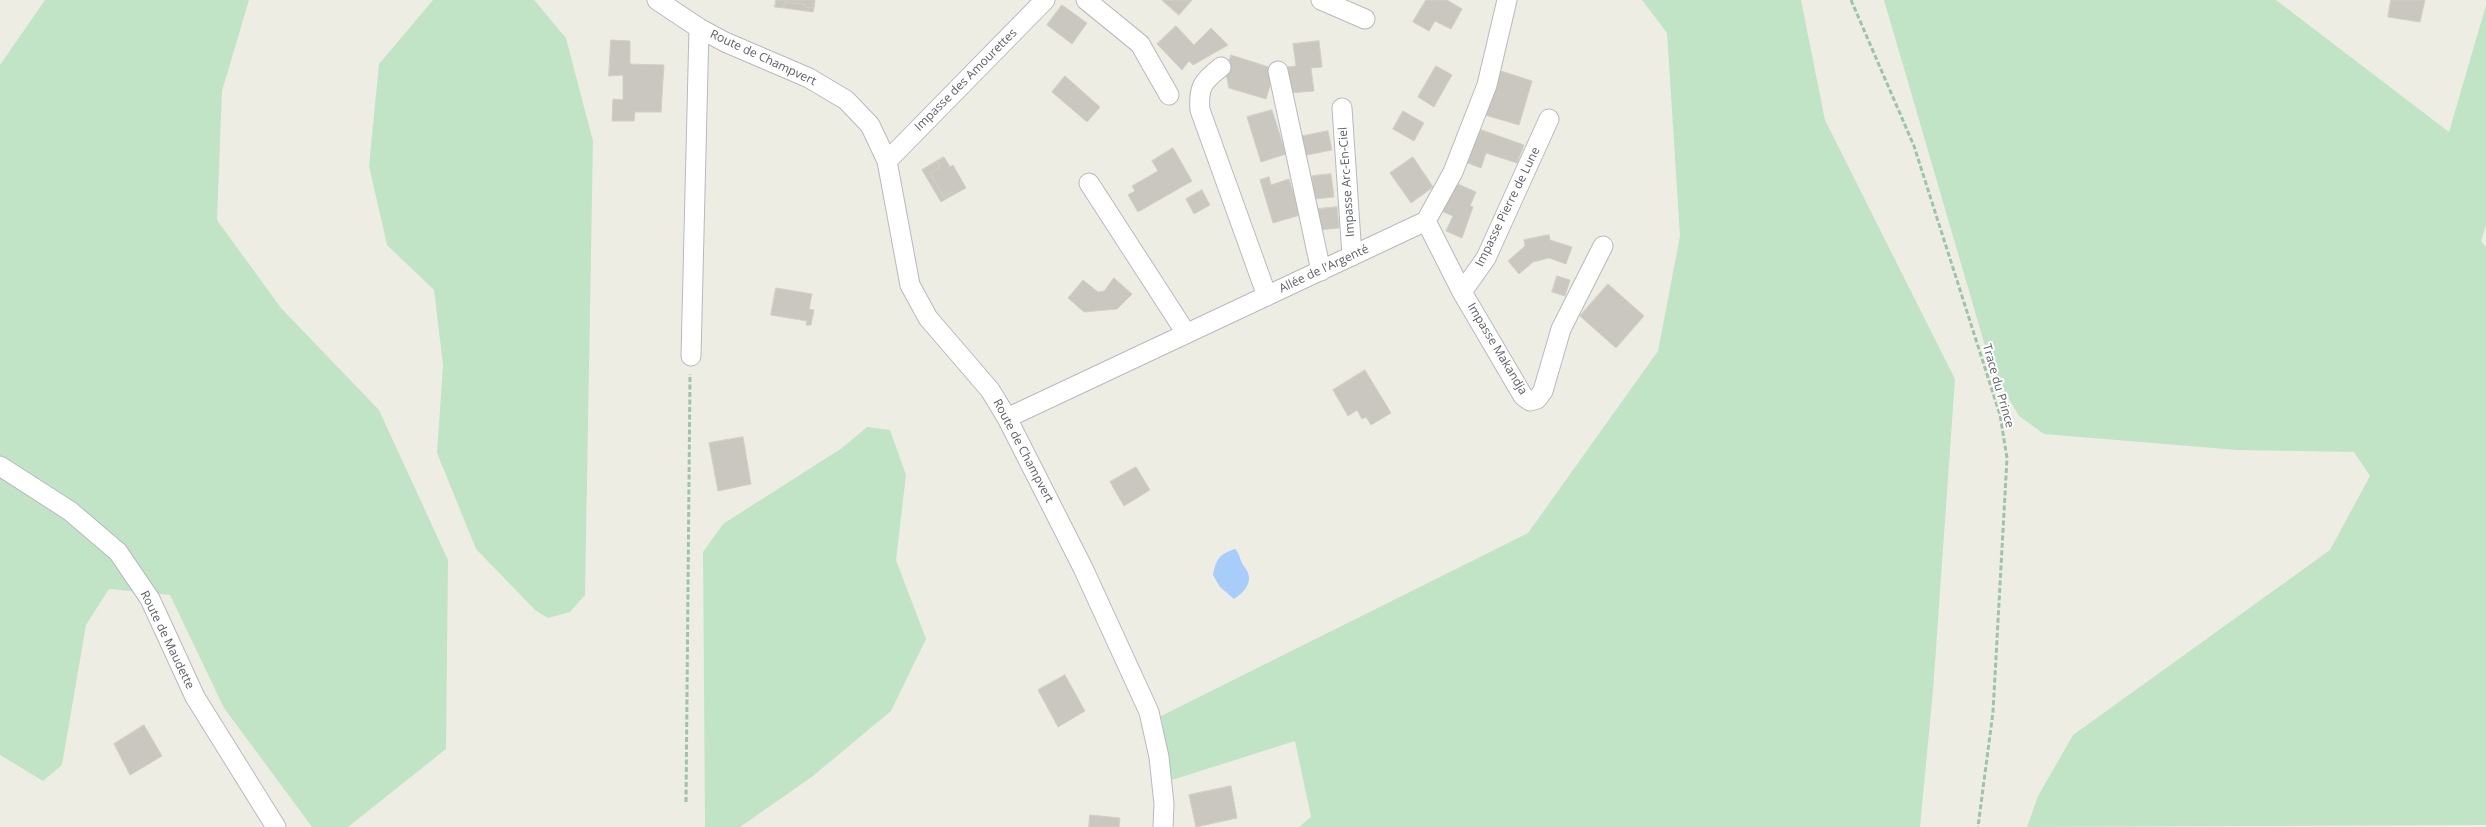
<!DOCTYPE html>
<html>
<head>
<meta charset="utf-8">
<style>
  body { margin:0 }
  canvas { display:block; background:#eeede4 }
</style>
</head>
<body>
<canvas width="2486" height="827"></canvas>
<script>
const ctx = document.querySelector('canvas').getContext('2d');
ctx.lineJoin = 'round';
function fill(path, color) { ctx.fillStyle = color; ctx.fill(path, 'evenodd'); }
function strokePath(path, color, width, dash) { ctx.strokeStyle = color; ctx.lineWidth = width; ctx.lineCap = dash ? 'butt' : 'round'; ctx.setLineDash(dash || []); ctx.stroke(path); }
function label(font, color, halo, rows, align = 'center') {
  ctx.font = font + ' "Open Sans",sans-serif'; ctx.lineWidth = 4; ctx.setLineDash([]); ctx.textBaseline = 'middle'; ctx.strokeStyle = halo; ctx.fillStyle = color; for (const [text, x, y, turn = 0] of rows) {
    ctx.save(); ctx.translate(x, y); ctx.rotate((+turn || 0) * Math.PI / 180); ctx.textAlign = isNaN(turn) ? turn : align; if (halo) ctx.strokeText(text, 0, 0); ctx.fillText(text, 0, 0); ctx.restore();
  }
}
fill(new Path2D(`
  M45,0h204l-27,91 -5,129 64,88 98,102 69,150 -2,189 -98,78h-36l-88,-119 -54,-113 -61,-6 -23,36 -24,140 -19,16 -43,-26v-690z
  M433,0h101l32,38 27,103 -8,454 -15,17 -22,6 -13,-8 -59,-61 -39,-96 6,-88 -9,-75 -47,-45 -18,-79 10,-102z
  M1642,0h159l24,120 130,259 -22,312 -13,136h-621l12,-10 -16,-76 -123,39 -11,-64 367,-183 130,-182 22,-115 -13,-203z
  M1884,0h392l173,132 37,-127v220l-5,16 5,6v578l-459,2 11,-31 35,-61 257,-185 40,-74 -16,-24 -117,-2 -193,-16 -25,-18 -27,-46z
  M867,427l23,3 16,45 -10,85 30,79 -35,72 -78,65 -73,51h-35l-2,-275 20,-28 119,-76z`), '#c2e4c6');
fill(new Path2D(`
  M1235,549c5,5 4,8 7,14 1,3 5,6 6,10 4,11 -5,20 -14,26l-14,-12 -7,-12c3,-15 6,-21 22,-26z`), '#a8cdfb');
const building = new Path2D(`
  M776,0h39l-1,8 -9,-1v-3l-20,-2 -1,6 -9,-1z
  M1162,0h30l-13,15z
  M1426,0h21l15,9 -11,20 -16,-8 -6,10 -16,-9z
  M2391,0h34l-5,22 -32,-5z
  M785,2l20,2v3l9,1 -1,4 -29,-4z
  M1062,5l25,18 -15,21 -25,-19z
  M1176,26l18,19 17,-17 17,17 -35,20 -4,-4 -7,9 -25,-26z
  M611,40l19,1v23l34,1 -3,47h-26l-1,9h-22l1,-22 10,1v-25l-14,1z
  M1319,41l3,26 -11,1 3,23 -24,2 -3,-26 9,-1 -3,-22z
  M1231,55l44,14 -9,30 -37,-11 -3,-14z
  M1436,66l16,9 -18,32 -16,-10z
  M1498,70l34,11 -13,44 -34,-10z
  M1065,76l35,31 -13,15 -35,-30z
  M1272,110l14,44 -25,8 -14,-45z
  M1403,111l21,12 -10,18 -21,-12z
  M1476,128l48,17 -7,18 -31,-10 -5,15 -16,-6z
  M1328,131l4,19 -30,6 -4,-19z
  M1173,148l19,33 -54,31 -10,-17 7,-4 -3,-5 26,-15 -6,-10z
  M944,157l6,10 3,-2 13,23 -13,7 -1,-3 -8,5 -14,-24 10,-6 -3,-6z
  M1413,157l20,30 -22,16 -21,-30z
  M937,161l3,6 -10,6 14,24 8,-5 1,3 -12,7 -19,-32z
  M1331,174l3,23 -20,2 -2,-23z
  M1269,177l2,8 18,-6 11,36 -27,8 -13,-43z
  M1451,181l25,11 -6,14 3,1 -11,31 -16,-7 7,-15 -14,-6z
  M1202,190l8,15 -16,9 -8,-15z
  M1337,207l2,21 -20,2 -1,-21z
  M1549,235l1,5 22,7 -6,17 -17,-6 -16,4 -14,12 -11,-13 17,-15 -1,-6z
  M1557,276l13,4 -5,16 -13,-4z
  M1114,278l18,16 -15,15 -33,3 -16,-14 15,-18 15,12 6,-1z
  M1608,284l36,32 -28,32 -36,-32z
  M776,288l36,6 -3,15 5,1 -3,15h-5l1,-4 -36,-6z
  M1365,370l26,43 -20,12 -5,-8 -4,2 -5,-9 -9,6 -15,-26z
  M743,437l8,47 -33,7 -9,-48z
  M1136,467l14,23 -26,16 -14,-24z
  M1065,675l20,36 -27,16 -20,-37z
  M144,725l18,31 -32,19 -16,-31z
  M1231,786l6,32 -41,9 -7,-32z
  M1090,815l30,3 -1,9h-30z`);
fill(building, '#cac7c1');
strokePath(building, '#d2cfc3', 1);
const minor = new Path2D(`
  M657,0l42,28 26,14 84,36 37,22 24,25 17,36 23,124 18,33 62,72 17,28 76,150 66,144 10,45 5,47 -1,23
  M1086,0l54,44 29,51
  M1321,0l44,19
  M1221,67c-18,14 -23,20 -21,43l67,186
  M1278,71l43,200
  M1342,108l10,148
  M887,161l158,-161
  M1089,183l97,150
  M1426,221l36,71 61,104 7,5 7,-2 6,-8 18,-62 42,-83
  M1462,292l24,-34 63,-139
  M691,356l8,-328
  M1007,418l419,-197 27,-49 34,-87 20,-85
  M0,466l70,45 48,41 32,47 45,98 81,130`);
strokePath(minor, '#b7b9bd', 21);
strokePath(new Path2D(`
  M1851,0l63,146 86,269 7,43 -14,254 -15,115
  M686,802l4,-428`), '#9cc4ab', 3, [5, 2.5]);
strokePath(minor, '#fff', 19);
label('12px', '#5c5f64', '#fff', [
  ["Route de Champvert",763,58,25],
  ["Impasse des Amourettes",966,80,-45],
  ["Impasse Arc-En-Ciel",1347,182,-94],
  ["Impasse Pierre de Lune",1508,207,-64],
  ["Allée de l'Argenté",1324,269,-25],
  ["Impasse Makandja",1497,349,59],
  ["Trace du Prince",1998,386,74],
  ["Route de Champvert",1023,451,62],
  ["Route de Maudette",167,640,64]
]);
</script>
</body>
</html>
